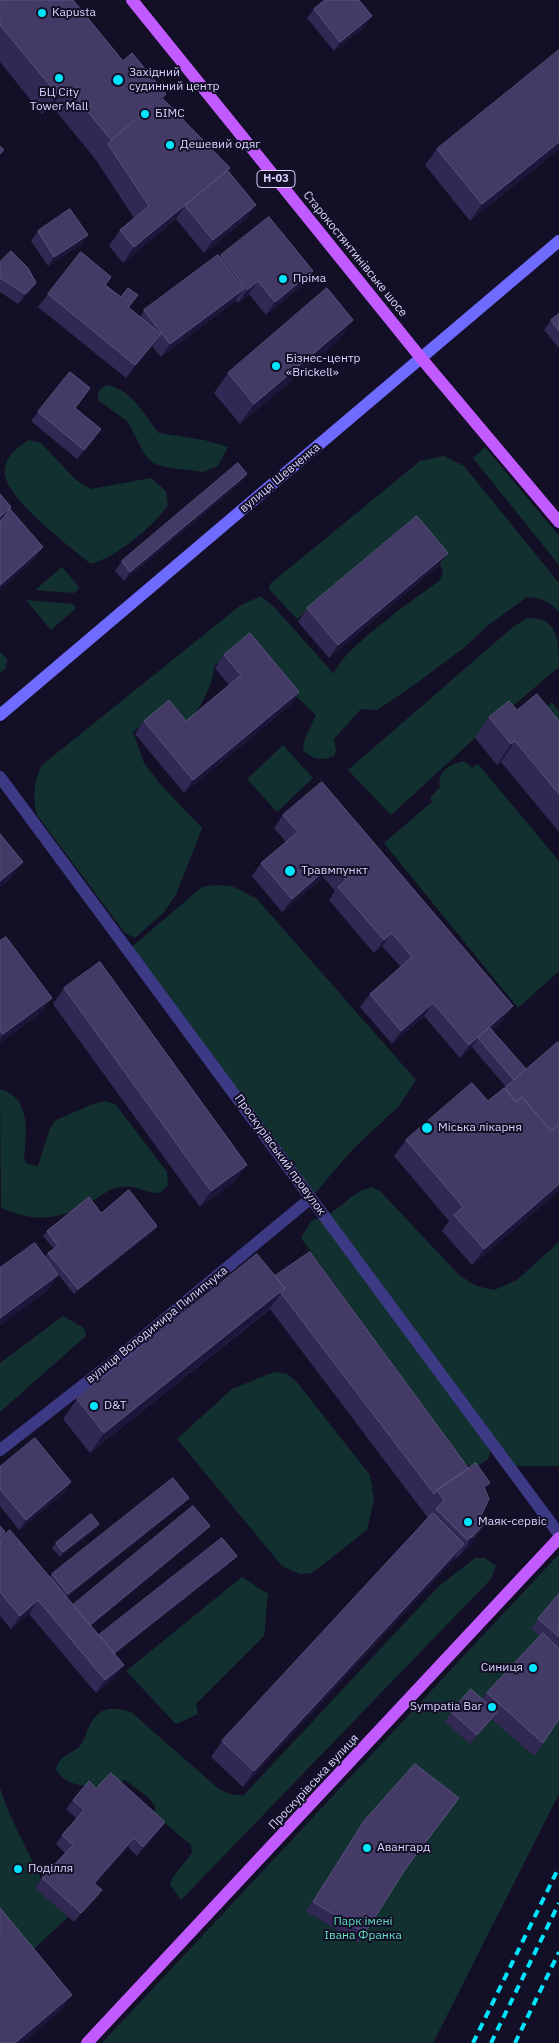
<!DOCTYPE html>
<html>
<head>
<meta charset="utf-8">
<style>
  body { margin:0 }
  canvas { display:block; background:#130f26 }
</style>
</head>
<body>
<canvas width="559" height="2043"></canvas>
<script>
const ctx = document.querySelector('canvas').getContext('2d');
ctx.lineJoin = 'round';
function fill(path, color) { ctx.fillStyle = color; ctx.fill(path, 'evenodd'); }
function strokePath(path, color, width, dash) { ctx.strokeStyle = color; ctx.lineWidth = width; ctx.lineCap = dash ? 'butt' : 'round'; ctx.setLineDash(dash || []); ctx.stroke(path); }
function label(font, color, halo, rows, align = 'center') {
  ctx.font = font + ' "IBM Plex Sans",sans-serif'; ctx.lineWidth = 4; ctx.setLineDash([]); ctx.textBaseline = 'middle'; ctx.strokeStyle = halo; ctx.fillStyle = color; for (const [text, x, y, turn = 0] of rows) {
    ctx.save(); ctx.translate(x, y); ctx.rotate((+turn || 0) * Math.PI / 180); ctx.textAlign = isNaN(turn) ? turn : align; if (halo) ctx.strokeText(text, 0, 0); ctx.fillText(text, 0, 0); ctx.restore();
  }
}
fill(new Path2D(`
  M109,385c26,8 33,28 50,48l45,7 24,7 -10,19 -15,6 -39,-5 -11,-4 -8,-8 -17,-33 -30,-22v-5l3,-7z
  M29,440l12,3 35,37 15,9 60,-11 15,13 2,14c-15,22 -52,52 -77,59 -21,-17 -81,-63 -86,-88 -3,-17 12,-29 24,-36z
  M485,447l74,89v29l-86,-107z
  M444,456l20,10 95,117v29c-10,-11 -18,-14 -32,-15l-40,29 -23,22 -57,42 -30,20 -16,-1 -27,30 2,12 -2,5c-13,5 -21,4 -31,-6l1,-9 12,-26 -76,-70 -26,21c0,18 -15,46 -29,58l-25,-13 -27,21 11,31 16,21 42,44 -26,67 -12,17 -29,26 -10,-5 -88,-118c-5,-17 -3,-35 5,-50l199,-160 20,-9 13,11 60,67c8,-25 82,-76 106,-94l3,-7 -3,-9 -28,-41h-5l-110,96 -28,-30 1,-5 150,-123z
  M62,567l18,21 -6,5 -39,-3z
  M26,600l47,4 3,4 -25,22z
  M528,618c31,-1 31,25 31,49l-84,71 -84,77 -43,-45 165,-143z
  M0,652l7,7 -1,9 -6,5z
  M552,702l7,9v38l-26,-31z
  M283,745l30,33 -36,34 -30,-33z
  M464,761l8,7 6,-4 81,97v110l-41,37 -134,-165 48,-41 -2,-4 10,-11c-4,-16 11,-23 24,-26z
  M216,885l16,1 25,13 159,181 -17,26 -46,43 -42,49 -183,-248 74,-63z
  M0,1089c32,9 26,44 24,69l3,6 11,2 12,-38 6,-8 37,-16 13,-3 10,4 51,67 1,13 -8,8c-15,0 -26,-9 -41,-6 -9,1 -19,10 -27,14 -32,19 -56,22 -91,7z
  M372,1187l9,5 78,83 17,11 18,4 23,-10 42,-38v224h-50l-16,-21 -5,14 -13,9 -11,-5 -163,-225 11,-18c27,-4 36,-28 60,-33z
  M63,1316l21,12 2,8 -86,76v-49z
  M274,1372l13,2 9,7 74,94 4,25 -7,30 -55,43 -12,1 -18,-8 -105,-127 55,-50z
  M559,1554v240l-126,249h-331z
  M475,1558h10l11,8 -5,13 -310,321 -11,-16 3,-7 19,-24 -1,-8 -38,-32 3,-5 -7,-10 -24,-18c-18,10 -60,10 -69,-11 4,-15 15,-14 24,-23 4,-5 5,-10 7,-15 10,-23 21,-26 44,-19l89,78 14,5h10l195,-209z
  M242,1577l26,17 -4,42 -68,68 2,10 -22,10 -50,-53z
  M0,1788l9,25 33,68 26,36 -48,45 -20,-24z`), '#12302f');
strokePath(new Path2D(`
  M0,777l559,757
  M0,1450l113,-88 198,-164`), '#3d3a85', 12);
strokePath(new Path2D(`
  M0,715l559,-474`), '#6f6bff', 12);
strokePath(new Path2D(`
  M132,0l289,358 138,164
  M87,2043l472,-505`), '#c25bff', 12);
strokePath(new Path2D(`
  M473,2043l86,-176
  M491,2043l68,-140
  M515,2043l44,-91`), '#00e5ff', 4, [8, 6]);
fill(new Path2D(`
  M0,0l123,61 43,33 -3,5 67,69 -2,3 19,47 -43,35 -28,-34 -53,44 -14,-17 11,-16 14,-12 -38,-58 -44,-54 -10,8 -42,-52z
  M314,9l51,17 -31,25 -27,-33z
  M437,149h122l-89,72 -45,-56z
  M38,231l50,4 -7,9 -33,22 -17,-25z
  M221,255l83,29 -38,31 -17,-21 -11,9 -2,-3 -2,2 -73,55 -9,-11 -26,32 -88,-71 10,-13 58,-9 15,12 17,-2 -9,13 11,9 4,-7 76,-52z
  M0,262l36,21 -6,9 -12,12 -18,-12z
  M559,314v34l-15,-18 7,-10z
  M339,340l-99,84 -26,-31 14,-20z
  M84,397l-9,11 19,31 -17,20 -46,-38 7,-9z
  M247,474l-7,9 -116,98 -9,-10 7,-10z
  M448,553l-10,13 -109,92 -31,-36 9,-14z
  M224,655l75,37 -9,13 -106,88 -49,-59 9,-13h42l43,-36 -14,-17z
  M517,710l42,11v111l-58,-70 -4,3 -22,-27 14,-21z
  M283,815l221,204 -12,11 34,39 33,-26v148l-87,74 -30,-34 7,-10 -55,-65 12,-16 82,-39 18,-14 -34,-40 -12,11 -36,-42 -32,28 -32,-37 10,-13 31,-27 -19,-21 -8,7 -45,-53 6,-9 -12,-14 -41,35 -30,-36 9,-13 25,-21 -12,-14z
  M0,941l43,70 -43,32z
  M64,988l171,193 -35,26 -147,-203z
  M101,1213l56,13 -3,5 -80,63 -21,-26 5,7 -11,16 -2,-34 3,-4 6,-4 -11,-13 4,-5z
  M275,1276l194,193 16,20 -4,27 -8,26 -16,16 -1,-1 -213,230 -32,-30 11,-16 206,-223 -158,-209 -180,144 -27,-34 14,-20z
  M0,1467l65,25 -46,38 -19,-24z
  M186,1502l-119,95 6,8 137,-79 -4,5 -115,95 8,9 138,-79 -4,5 -118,93 -1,24 -18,15 -67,-79 -18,15 -11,-13v-90l5,6 -4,6 49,39 2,-3z
  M99,1524l-3,5 -36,28 -8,-9 4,-5z
  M559,1594v125l-25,37 -42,-37 -22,25 -25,-22 6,-10 31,-13 5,-6 53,-57 -9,-8 7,-9z
  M96,1788l69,34 -6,9 -22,25 -9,-9 -33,37 7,6 -7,9 -21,23 -39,-34 7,-10 23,-25 -9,-9 6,-9 15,-16 -11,-10 7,-9z
  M459,1798l-56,74 -45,71 -52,-32 58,-90z`), '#312854');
fill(new Path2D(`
  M372,16l-7,10 -31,25 6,-9z
  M67,86l-15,20 -10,8 15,-20z
  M166,94l-15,21 -43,29 3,-4z
  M559,142v7l-89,72 12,-17z
  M230,168l-12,16 -33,22 -9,13 -53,44 11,-16z
  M256,205l-9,13 -43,35 9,-13z
  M88,235l-7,9 -33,22 6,-9z
  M313,271l-9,13 -38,31 9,-13z
  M258,281l-9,13 -11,9 9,-13z
  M36,283l-6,9 -12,12 7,-10z
  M244,289l-10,13 -73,55 9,-13z
  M353,320l-14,20 -99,84 14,-20z
  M161,334l-9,13 -26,31 9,-13z
  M101,429l-7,10 -17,20 7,-9z
  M247,474l-7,9 -116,98 6,-9z
  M11,507l-11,17v-7z
  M43,547l-9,13 -34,30v-5z
  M448,553l-10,13 -109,92 9,-13z
  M299,692l-9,13 -106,88 9,-13z
  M515,741l-14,21 -4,3 14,-21z
  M23,862l-12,16 -11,9v-6z
  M332,864l-9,13 -41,35 10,-13z
  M392,933l-10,13 -8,7 10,-13z
  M52,998l-9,13 -43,32v-5l3,-4z
  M433,1003l-9,13 -32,28 9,-13z
  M513,1006l-9,13 -24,21 -2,-2 -6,9 -12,11 9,-13z
  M247,1165l-12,16 -35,26 11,-16z
  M559,1184v7l-87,74 12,-16z
  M157,1226l-3,5 -80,63 4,-5z
  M58,1275l-11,16 -47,35v-8z
  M285,1288l-15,20 -180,145 14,-20z
  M71,1482l-6,10 -46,38 7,-10z
  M189,1498l-3,4 -122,97 4,-5z
  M487,1521l-14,21 -16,16 14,-20z
  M99,1524l-3,5 -36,28 3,-5z
  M210,1526l-4,5 -122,101 3,-4z
  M470,1536l-17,24 -210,227 11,-16 210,-227z
  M237,1556l-4,5 -127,100 3,-5z
  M38,1600l-9,14 -18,15 9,-13z
  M124,1665l-10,13 -18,15 9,-13z
  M497,1712l-7,9 -20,23 7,-9z
  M165,1822l-6,9 -22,25 6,-9z
  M134,1838l-6,9 -41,45 7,-9z
  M102,1890l-7,9 -21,23 7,-9z
  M72,1995l-11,16 -38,32h-8z`), '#1d163a');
const building = new Path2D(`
  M0,0h73l50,61 9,-8 34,41 -55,46 -44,-54 -10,8 -57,-69z
  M325,0h34l13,16 -32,26 -26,-33z
  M559,50v92l-77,62 -45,-55z
  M163,99l67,69 -96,79 -14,-17 29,-24 -41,-62z
  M0,146l4,4 -4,4z
  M228,171l28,34 -43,35 -28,-34z
  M70,209l18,26 -34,22 -16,-26z
  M269,217l44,54 -38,31 -17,-21 -11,9 -26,-35z
  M11,251l17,17 8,15 -11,11 -25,-16v-16z
  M81,252l30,25 -6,8 16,12 7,-9 10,7 -10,12 33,27 -26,31 -87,-71z
  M218,255l26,34 -74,55 -26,-34z
  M327,288l26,32 -99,84 -26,-31z
  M559,314v17l-8,-11z
  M70,372l20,16 -15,20 26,21 -17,21 -46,-38z
  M238,463l9,11 -117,98 -8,-11z
  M0,494l11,13 -11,10z
  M10,509l33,38 -43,38v-64l4,-4z
  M417,516l31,37 -110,92 -31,-37z
  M250,633l49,59 -106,88 -49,-59 25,-21 17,21 55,-46 -17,-20z
  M537,694l22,27v73l-44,-53 -4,3 -22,-27 20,-16 8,9z
  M322,782l191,224 -44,39 -36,-42 -32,28 -31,-37 42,-37 -20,-24 -8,7 -46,-53 8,-7 -14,-16 -40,35 -31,-36 37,-31 -15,-17z
  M0,834l23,28 -23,19z
  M6,937l46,61 -49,36 -3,-3v-90z
  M100,962l147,203 -36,26 -147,-203z
  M490,1028l36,41 -12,11 -36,-42z
  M558,1042l1,1v81l-8,7 -29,-34 -6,5 -11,-14z
  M472,1083l16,18 16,-13 12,14 6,-5 29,34 8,-7v60l-75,65 -30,-34 9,-8 -57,-67z
  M129,1190l28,36 -79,63 -30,-36 10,-7 -11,-15 42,-34 12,16z
  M35,1243l23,32 -58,43v-50z
  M310,1252l159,217 -32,21 -3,4 -153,-201 4,-5 -10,-12z
  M257,1254l28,34 -181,145 -27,-34z
  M35,1438l36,44 -45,38 -26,-31v-22z
  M476,1463l14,20 -6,4 5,12 -8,17 6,5 -16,17 -1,-2 -3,4 -31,-31 8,-9 -7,-10z
  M173,1478l16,20 -121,96 -16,-20z
  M193,1506l17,20 -120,99 -17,-20z
  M433,1513l31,31 -210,227 -32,-30z
  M91,1514l8,10 -36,28 -7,-9z
  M0,1526l5,6 -5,4z
  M10,1530l114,135 -19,15 -67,-80 -18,16 -20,-24v-53z
  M222,1538l15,18 -123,97 -15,-18z
  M559,1594v43l-21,-18z
  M543,1633l16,16v70l-16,24 -56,-50z
  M471,1689l26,23 -20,23 -26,-23z
  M415,1764l44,34 -53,70 -41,65 -52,-31 51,-81z
  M111,1773l54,49 -22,25 -9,-9 -40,45 8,7 -21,23 -39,-35 31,-33 -11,-10 22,-25 -11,-10 16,-19 7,7z
  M0,1908l72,87 -57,48h-15z`);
fill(building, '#433a66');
strokePath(building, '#5a527e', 1);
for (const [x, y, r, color] of [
  [42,13,5,"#00e5ff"],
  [59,78,5,"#00e5ff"],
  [118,80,6,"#00e5ff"],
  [145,114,5,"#00e5ff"],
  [170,145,5,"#00e5ff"],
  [283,279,5,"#00e5ff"],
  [276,366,5,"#00e5ff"],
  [290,871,6,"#00e5ff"],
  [427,1128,6,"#00e5ff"],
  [94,1406,5,"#00e5ff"],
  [468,1522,5,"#00e5ff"],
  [533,1668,5,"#00e5ff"],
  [492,1707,5,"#00e5ff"],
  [367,1848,5,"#00e5ff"],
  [18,1869,5,"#00e5ff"]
]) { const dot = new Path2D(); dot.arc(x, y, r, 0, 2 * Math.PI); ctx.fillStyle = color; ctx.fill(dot); strokePath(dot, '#130f26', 2); }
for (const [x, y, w] of [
  [276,179,38]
]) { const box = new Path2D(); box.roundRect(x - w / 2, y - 8.5, w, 17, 4); ctx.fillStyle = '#130f26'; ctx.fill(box); strokePath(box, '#d9d4ff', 1); }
label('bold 11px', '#d9d4ff', null, [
  ["Н-03",276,179]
]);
label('12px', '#d9d4ff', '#130f26', [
  ["Kapusta",52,13],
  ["Західний",129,73],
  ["судинний центр",129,87],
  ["БЦ City",59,93,"center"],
  ["Tower Mall",59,107,"center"],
  ["БІМС",155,114],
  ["Дешевий одяг",180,145],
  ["Пріма",293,279],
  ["Бізнес-центр",286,359],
  ["«Brickell»",286,373],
  ["Травмпункт",301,871],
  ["Міська лікарня",438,1128],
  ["D&T",104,1406],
  ["Маяк-сервіс",478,1522],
  ["Синиця",523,1668,"right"],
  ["Sympatia Bar",482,1707,"right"],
  ["Авангард",377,1848],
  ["Поділля",28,1869]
], 'left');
label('12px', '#d9d4ff', '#130f26', [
  ["Старокостянтинівське шосе",355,254,51],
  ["вулиця Шевченка",280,478,-40],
  ["Проскурівський провулок",280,1155,54],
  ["вулиця Володимира Пилипчука",157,1325,-39],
  ["Проскурівська вулиця",314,1782,-47]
]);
label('12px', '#5fe0c0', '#130f26', [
  ["Парк імені",363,1922],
  ["Івана Франка",363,1936]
]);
</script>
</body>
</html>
